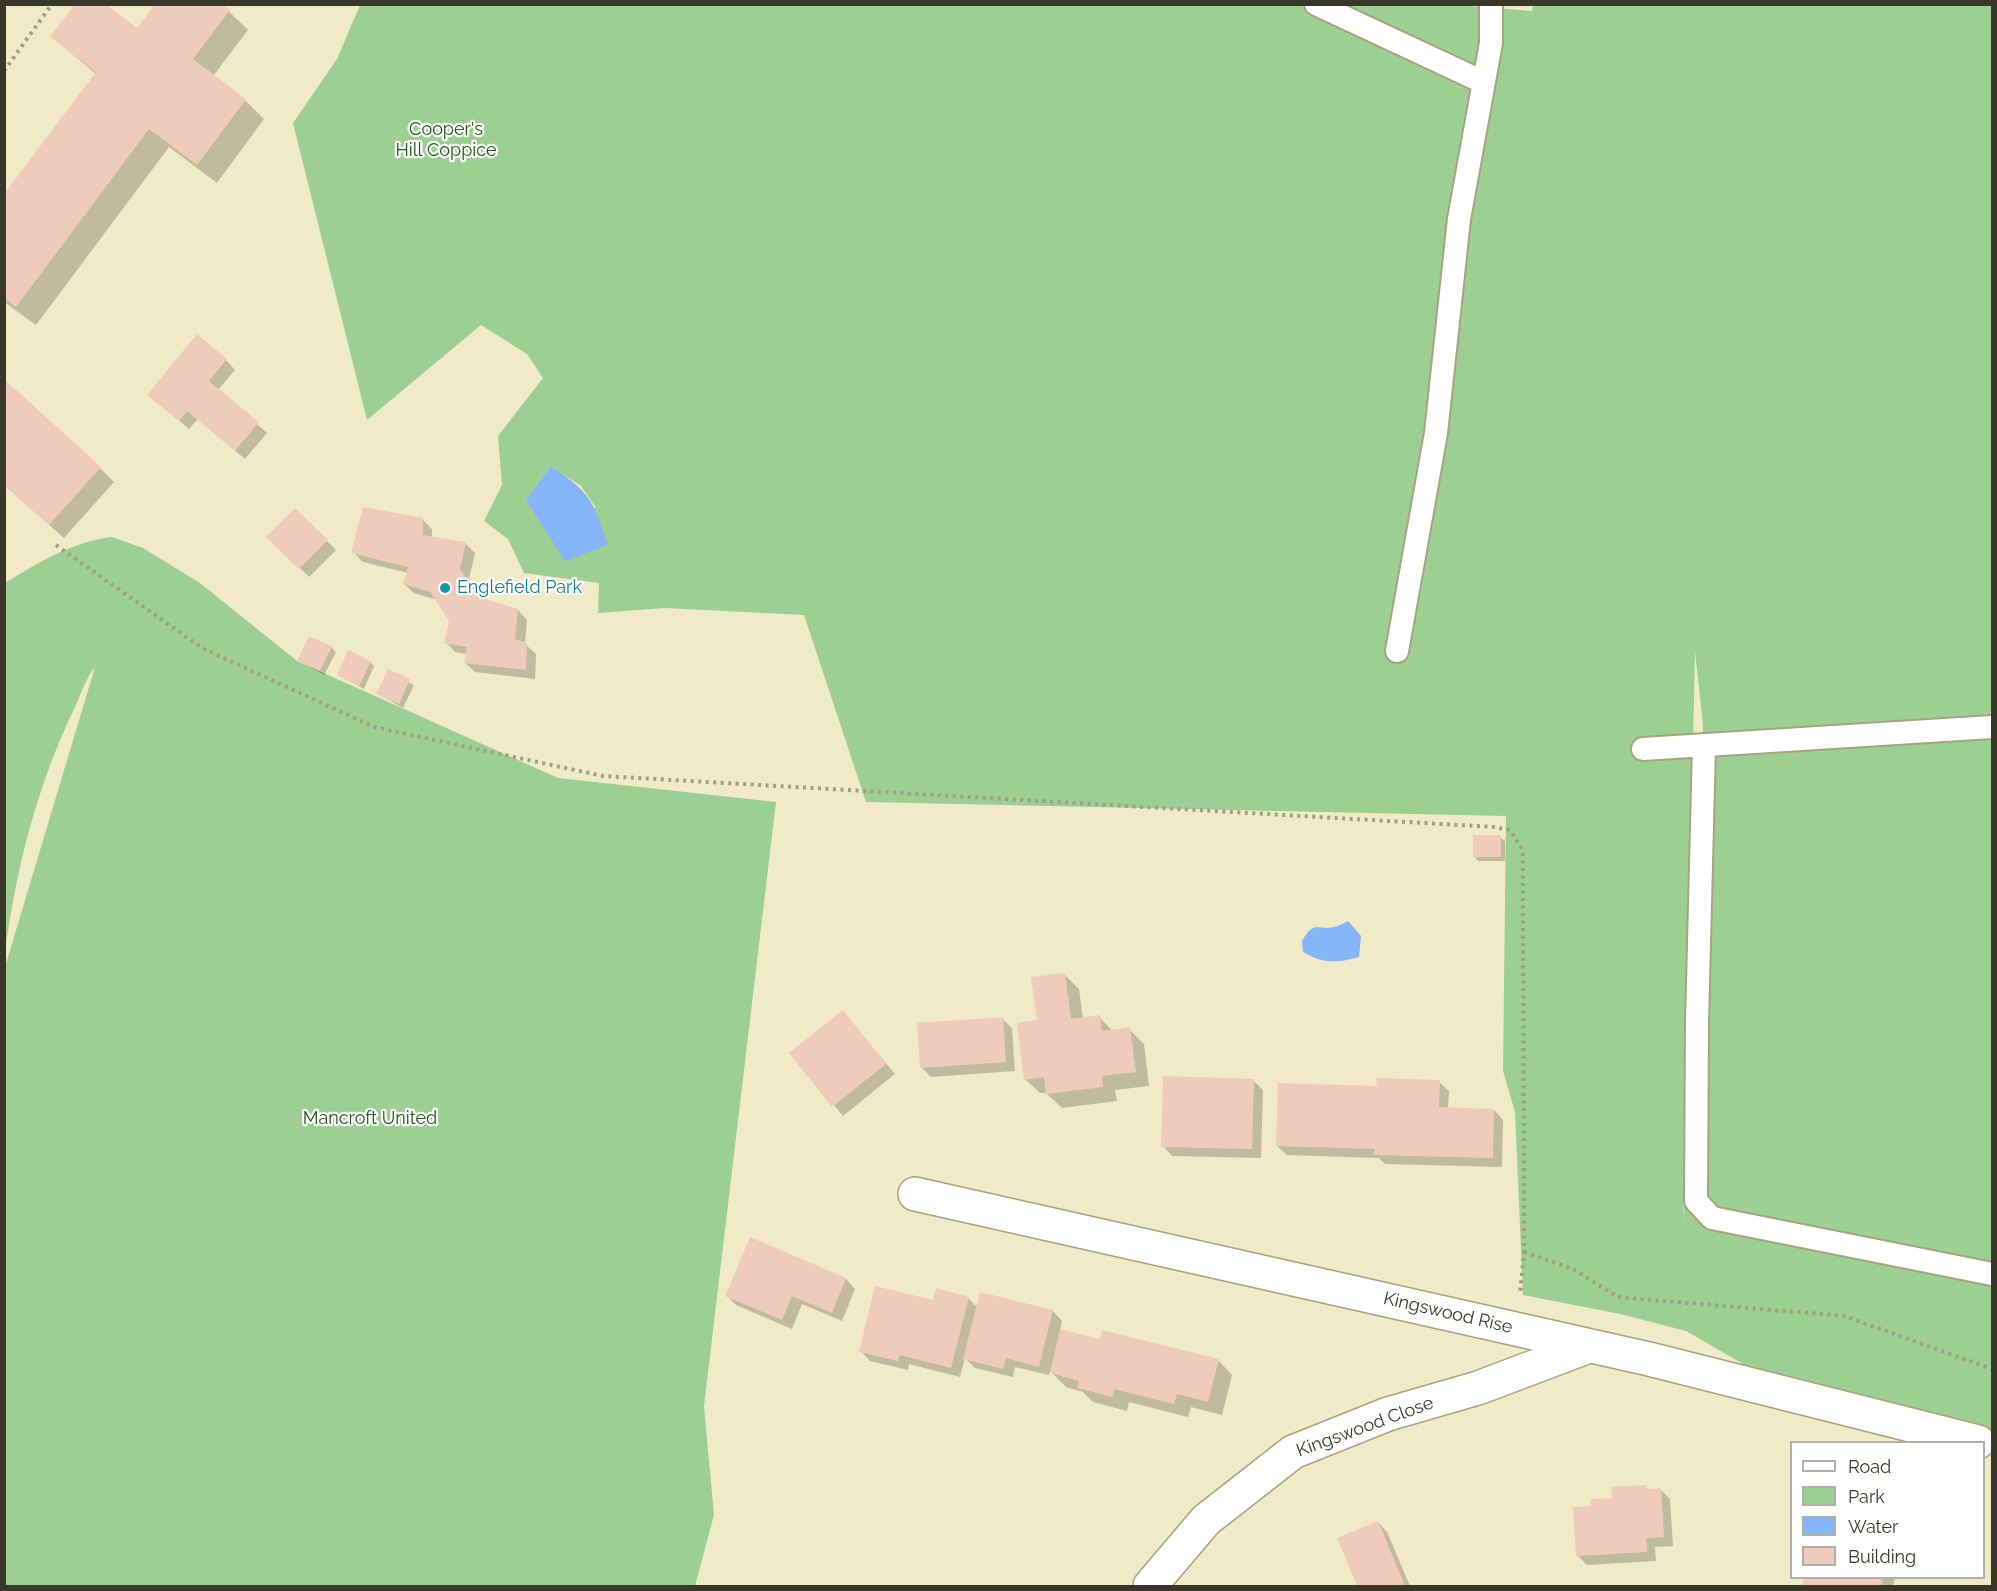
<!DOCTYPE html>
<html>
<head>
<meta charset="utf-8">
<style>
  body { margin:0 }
  #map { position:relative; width:1997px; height:1591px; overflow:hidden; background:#f1eac7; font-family:Raleway,sans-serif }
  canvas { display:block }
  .frame { position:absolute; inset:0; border:6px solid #393729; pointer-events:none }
  .legend { position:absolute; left:1790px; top:1441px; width:195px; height:138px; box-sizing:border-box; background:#fff; border:2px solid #b0afa9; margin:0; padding:8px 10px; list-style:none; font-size:18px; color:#393729 }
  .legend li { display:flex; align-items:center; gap:12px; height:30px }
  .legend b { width:30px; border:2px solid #b0afa9 }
</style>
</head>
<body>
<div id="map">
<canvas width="1997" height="1591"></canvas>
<div class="frame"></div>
<ul class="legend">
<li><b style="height:8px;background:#fff"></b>Road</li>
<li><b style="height:16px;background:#9cd092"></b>Park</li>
<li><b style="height:16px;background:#83b5f8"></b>Water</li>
<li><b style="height:16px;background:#efcbbc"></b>Building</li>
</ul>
</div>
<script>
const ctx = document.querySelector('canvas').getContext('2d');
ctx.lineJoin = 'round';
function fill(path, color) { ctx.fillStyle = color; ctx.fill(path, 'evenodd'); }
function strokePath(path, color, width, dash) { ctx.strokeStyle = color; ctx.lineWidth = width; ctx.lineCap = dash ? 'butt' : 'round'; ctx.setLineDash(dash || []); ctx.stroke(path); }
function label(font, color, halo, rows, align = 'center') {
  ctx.font = font + ' Raleway,sans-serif'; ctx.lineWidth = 4.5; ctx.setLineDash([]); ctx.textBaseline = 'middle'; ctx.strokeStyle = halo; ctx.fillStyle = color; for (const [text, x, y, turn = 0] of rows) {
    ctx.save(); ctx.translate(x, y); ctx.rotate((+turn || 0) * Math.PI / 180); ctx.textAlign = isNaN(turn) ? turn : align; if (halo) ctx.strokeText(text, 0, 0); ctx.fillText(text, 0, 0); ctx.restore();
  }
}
fill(new Path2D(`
  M1446,4l86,7 1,-7 459,1v1446l-144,-26 -162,-94 -66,-17 -97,-19 -8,-183 -12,-41 3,-255 -640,-14 -62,-187 -139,-7 -67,5 1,-30 -75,-10 -16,-34 -24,-18 18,-36 -4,-49 45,-58 -16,-24 -46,-29 -114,95 -74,-297 44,-64 23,-54zM551,466l30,20 15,22 -70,-8zM1695,651l8,74 -20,506z
  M112,537l31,11 57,35 97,78 261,117 218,24 -72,604 10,109 -19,71h-690v-619l90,-300c-8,9 -14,27 -20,40 -37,76 -59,161 -70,245v-369c34,-21 67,-41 107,-46z`), '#9cd092');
fill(new Path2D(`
  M551,466c40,27 42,34 57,79l-43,16 -39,-61z
  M1348,921l13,15 -2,21c-21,6 -36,7 -56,-5l-1,-11c13,-22 15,-10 32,-14 5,-1 10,-4 14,-6z`), '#83b5f8');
fill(new Path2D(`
  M221,4l27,26 -35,46 32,24 19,19 -47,64 -48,-36 -133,178 -32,-23v-105l92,-123 -44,-37 86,-7z
  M226,360l9,10 -17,20 49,43 -22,26 -47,-40 -9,10 -40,-34z
  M100,468l14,14 -50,56 -60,-53z
  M295,510l41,40 -27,27 -40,-40z
  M422,519l10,10v9l33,5 10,10 -6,26 13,21 36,10 9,10 -2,24 11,10 -1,25 -60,-7 -10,-9 2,-9 -12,-2 -9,-10 5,-21 -14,-21 -23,-7 -10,-9 4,-11 -45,-11 -10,-10z
  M331,647l5,5 -12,23 -25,-14z
  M370,662l4,4 -10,23 -26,-14z
  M389,671l25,14 -11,23 -25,-14z
  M1500,837l5,4v20h-27l-4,-5z
  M1064,974l15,15 4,30 16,-2 14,14 16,-2 15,15 5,42 -34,4 2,11 -55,7 -16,-15h-6l-15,-14 13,-57z
  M843,1012l52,62 -52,42 -52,-63z
  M1003,1019l9,9 3,43 -84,6 -9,-9z
  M1253,1080l10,10 -2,68 -89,-2 -9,-10z
  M1439,1082l10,9 -1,18 46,1 9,10 -1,47 -117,-3 -6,-6 -92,-3 -10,-9 101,-58z
  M846,1279l9,10 -13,32 -40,-17 -10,25 -56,-24 -9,-9z
  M968,1298l10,10 75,3 9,10 -2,10 41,10 117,19 14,15 -10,40 -31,-8 -3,10 -59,-15 -2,9 -34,-9 -10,-10 -17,-5 -16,-16 -1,4 -34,-8 -2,10 -38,-9 -10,-10 -5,19 -51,-13 -1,6 -38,-9 -9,-10 73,-49z
  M1645,1487l3,3 12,-1 10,10 3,47 -18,1 1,14 -69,4 -9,-9 15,-49z
  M1378,1522l9,10 23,54h-51l-20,-47z
  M1805,1578h90l-2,8h-90z`), '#0003');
fill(new Path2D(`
  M75,4h31l31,24 18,-24h68l7,6 -37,49 53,40 -49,66 -48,-36 -133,178 -12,-9v-104l92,-122 -46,-35z
  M197,334l30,25 -18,22 50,41 -24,29 -48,-40 -8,10 -32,-26z
  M4,379l97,88 -52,58 -45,-40z
  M363,507l60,11v17l43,7 -6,27 19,28 39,12 -3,30 12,4 -1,27 -62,-7 3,-16 -23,-4 5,-22 -19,-29 -27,-8 5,-17 -57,-14z
  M295,508l33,32 -29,29 -33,-32z
  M309,636l23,10 -12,25 -23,-10z
  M348,650l23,11 -12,25 -22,-11z
  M388,669l22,10 -11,25 -23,-10z
  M1473,835h28v22h-28z
  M1065,973l6,46 29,-4 2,16 28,-4 6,45 -34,4 1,11 -57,7 -2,-17 -20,3 -7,-57 20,-3 -6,-43z
  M843,1010l43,54 -54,43 -43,-54z
  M1003,1017l3,45 -86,6 -3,-45z
  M1163,1076l91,3 -2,70 -91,-2z
  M1377,1078l63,2 -1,27 55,2 -1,49 -119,-3 1,-6 -99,-3 2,-63 98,3z
  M750,1237l96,41 -14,35 -40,-17 -10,24 -57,-24z
  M875,1286l58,14 3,-12 33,9 -18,71 -51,-13 -2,6 -39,-9z
  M980,1292l73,18 -14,57 -33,-9 -3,11 -40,-10z
  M1060,1329l40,10 2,-9 117,29 -11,43 -31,-8 -3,10 -60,-15 -1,8 -36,-9 2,-7 -29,-8z
  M1646,1485v4l15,-1 3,49 -18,1 1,14 -71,4 -3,-49 18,-1v-7l21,-1 -1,-11z
  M1378,1521l27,65h-48l-20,-48z
  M1804,1578h79l-2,8h-79z`), '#efcbbc');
const service = new Path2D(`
  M1316,4l167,78
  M1397,651l39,-218 23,-214 32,-176v-39
  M1704,746l-7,277 -1,178 16,17 280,56
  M1643,749l349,-22`);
const minor = new Path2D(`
  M915,1194l734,165 329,83
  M1150,1586l56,-66 87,-68 95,-38 90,-26 111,-42`);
strokePath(service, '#a9a281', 26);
strokePath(minor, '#a9a281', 36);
strokePath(new Path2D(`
  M4,71l48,-67
  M56,545l146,103 172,79 229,49 891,51 16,3 13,21 1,401 -4,43
  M1524,1252l49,17 45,28 226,19 148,53`), '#a29d83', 4, [3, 4.5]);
strokePath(service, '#fff', 22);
strokePath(minor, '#fff', 33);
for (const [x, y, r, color] of [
  [445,588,6,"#0f9aa8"]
]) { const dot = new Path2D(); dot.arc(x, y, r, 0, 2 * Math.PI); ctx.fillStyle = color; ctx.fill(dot); strokePath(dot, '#fff', 2); }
label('18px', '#205715', '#fff', [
  ["Cooper's",446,130],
  ["Hill Coppice",446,151],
  ["Mancroft United",370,1119]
]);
label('18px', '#0d838f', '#fff', [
  ["Englefield Park",457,588]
], 'left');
label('18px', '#393729', '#fff', [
  ["Kingswood Rise",1448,1313,13],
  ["Kingswood Close",1365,1427,-20]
]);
</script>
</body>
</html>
